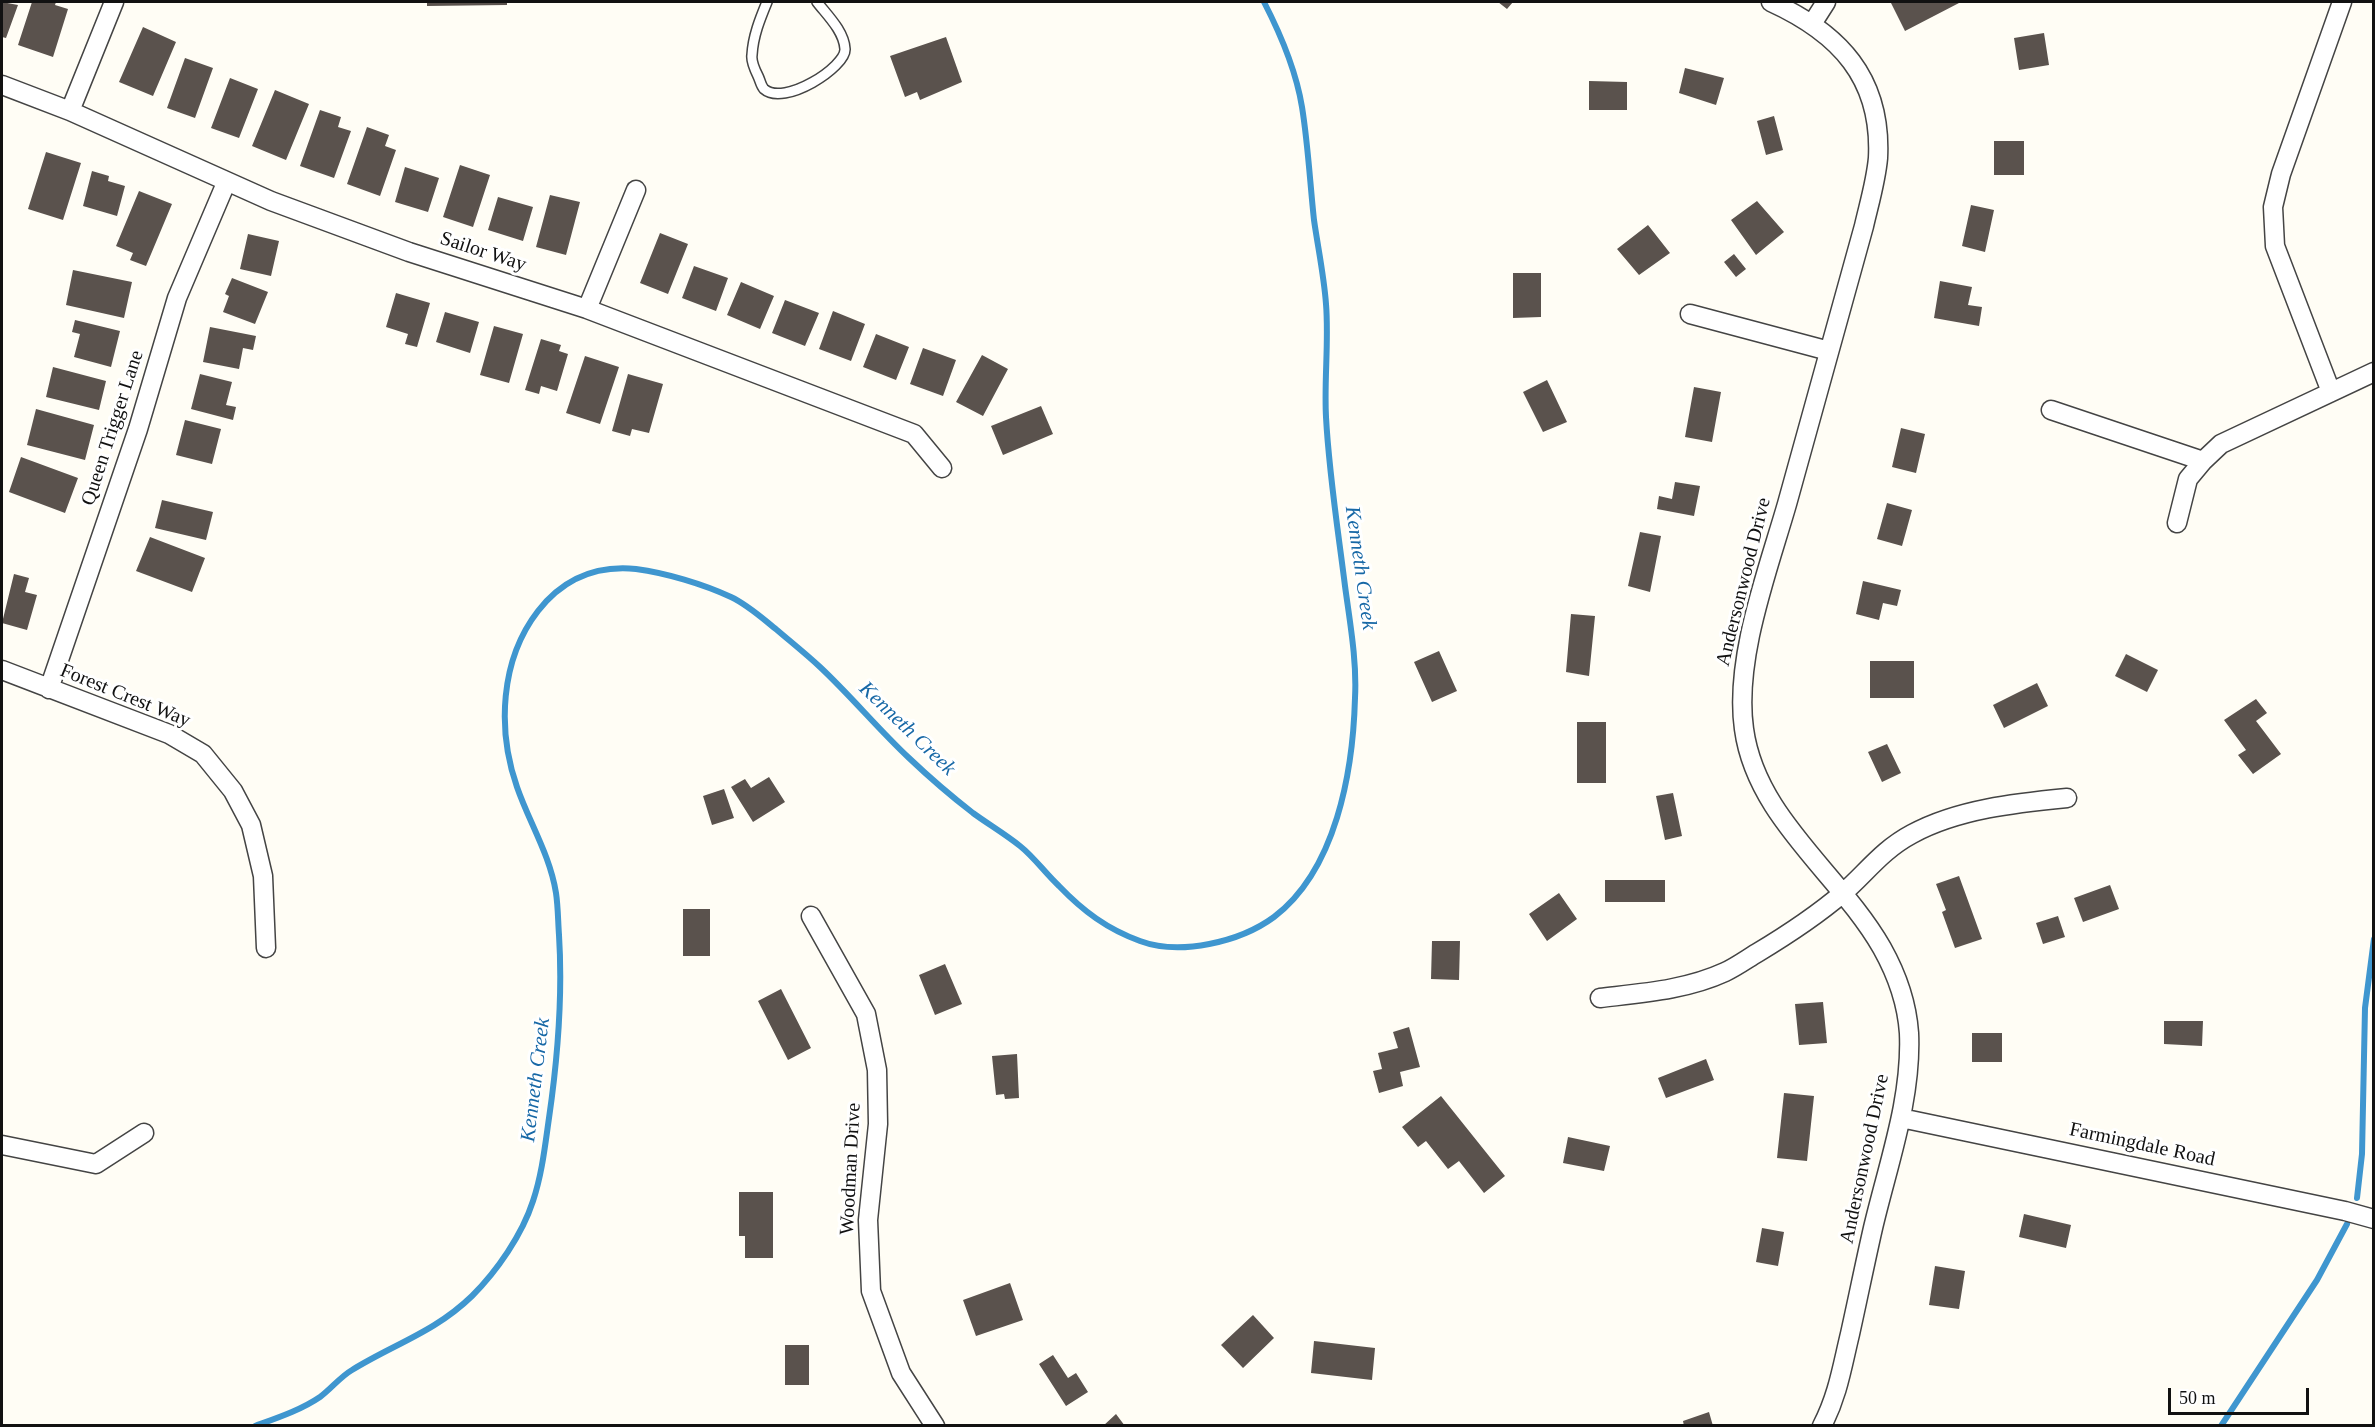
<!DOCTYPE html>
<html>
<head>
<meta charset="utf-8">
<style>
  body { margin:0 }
  #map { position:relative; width:2375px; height:1427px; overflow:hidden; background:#fffdf5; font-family:Georgia,serif }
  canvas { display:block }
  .frame { position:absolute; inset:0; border:3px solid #111; pointer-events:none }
  .scale { position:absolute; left:2168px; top:1388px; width:141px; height:27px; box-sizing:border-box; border:3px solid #111; border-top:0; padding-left:8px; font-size:18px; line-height:21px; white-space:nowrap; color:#111; -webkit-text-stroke:4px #fff; paint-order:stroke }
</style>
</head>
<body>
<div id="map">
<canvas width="2375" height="1427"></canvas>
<div class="frame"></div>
<div class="scale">50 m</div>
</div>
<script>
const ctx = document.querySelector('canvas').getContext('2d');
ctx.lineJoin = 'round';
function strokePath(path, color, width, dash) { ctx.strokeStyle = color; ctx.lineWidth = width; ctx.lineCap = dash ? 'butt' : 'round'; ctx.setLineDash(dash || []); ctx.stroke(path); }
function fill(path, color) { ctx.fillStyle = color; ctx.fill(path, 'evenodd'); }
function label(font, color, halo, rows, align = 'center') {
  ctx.font = font + ' Georgia,serif'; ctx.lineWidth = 6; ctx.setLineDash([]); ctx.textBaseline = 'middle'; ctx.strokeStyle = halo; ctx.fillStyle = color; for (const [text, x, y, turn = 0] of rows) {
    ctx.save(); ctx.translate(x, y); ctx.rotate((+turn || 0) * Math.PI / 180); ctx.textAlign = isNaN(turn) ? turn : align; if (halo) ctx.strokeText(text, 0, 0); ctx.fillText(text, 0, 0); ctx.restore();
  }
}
strokePath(new Path2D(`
  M2357,1198l5,-44 3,-146 9,-69
  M255,1426c22,-8 46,-16 65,-29 11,-8 20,-20 32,-27 42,-26 83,-38 120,-74 25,-25 50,-61 61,-95 9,-27 12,-55 16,-83 9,-62 14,-120 10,-183 -1,-14 -1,-29 -3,-42 -6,-38 -27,-71 -39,-106 -20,-57 -17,-127 21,-176 25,-32 58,-46 98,-42 30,4 67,15 95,28 17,8 31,21 46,33 14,12 29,24 43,37 31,29 58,62 89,91 20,19 42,38 64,55 15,11 32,21 47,33 14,11 25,27 39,40 24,25 48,43 81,55 40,15 100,1 134,-24 62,-47 79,-145 81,-219 2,-37 -5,-75 -10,-112 -7,-56 -16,-112 -19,-169 -2,-37 3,-76 0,-113 -2,-28 -8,-56 -12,-84 -4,-37 -6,-76 -12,-113 -6,-37 -21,-72 -38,-105
  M2221,1426l96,-146 30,-56`), '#3f96cf', 6);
fill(new Path2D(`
  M2,2l16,3 -12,33 -4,-1z
  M32,2h24l-1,3 13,4 -15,48 -35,-12z
  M427,2h80v3l-80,1z
  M1498,2h15l-6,7z
  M1893,2h65l1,1 -54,28 -14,-28z
  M143,27l33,15 -23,54 -34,-14z
  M2044,33l5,32 -30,5 -5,-32z
  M946,37l16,45 -42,18 -3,-8 -12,5 -15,-41z
  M185,58l28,10 -18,50 -28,-10z
  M1685,68l39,10 -8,27 -37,-12z
  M230,78l28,11 -19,49 -28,-10z
  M1589,81l38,1v28h-38z
  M275,90l34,14 -23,56 -34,-14z
  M320,110l21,7 -3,10 13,4 -17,47 -34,-12z
  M1774,116l9,34 -17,5 -9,-34z
  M367,127l22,8 -4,11 11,4 -16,46 -33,-12z
  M1994,141h30v34h-30z
  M46,152l35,11 -18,57 -35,-11z
  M460,165l30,10 -17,52 -30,-10z
  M405,167l34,11 -11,34 -33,-10z
  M92,171l17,5 -1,5 17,5 -8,30 -34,-10z
  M139,191l33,13 -26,62 -16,-6 3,-7 -17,-7z
  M550,195l30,7 -14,53 -30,-8z
  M498,197l35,10 -10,34 -35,-11z
  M1757,201l27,31 -28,23 -25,-35z
  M1971,205l23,5 -9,42 -23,-6z
  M1648,225l22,28 -31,22 -22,-26z
  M660,233l28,11 -20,50 -28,-11z
  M248,234l31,7 -8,35 -31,-7z
  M1734,254l12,15 -10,8 -12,-15z
  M694,266l34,12 -12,33 -34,-13z
  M73,270l59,12 -8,36 -58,-13z
  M1513,273h28v44l-28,1z
  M232,278l36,14 -13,32 -32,-12 6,-16 -4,-2z
  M1940,281l32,6 -4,18 14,2 -3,19 -45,-8z
  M741,282l33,14 -14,33 -33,-14z
  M396,293l34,10 -13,44 -12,-3 3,-10 -22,-7z
  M785,300l34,13 -14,33 -33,-13z
  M833,311l32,13 -14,37 -32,-12z
  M445,312l34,10 -9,31 -34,-11z
  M75,320l45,11 -9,36 -37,-10 6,-23 -8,-2z
  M494,326l29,8 -14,49 -29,-8z
  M210,327l46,9 -3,14 -10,-2 -4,21 -36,-7z
  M876,334l33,13 -13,33 -33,-13z
  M541,339l20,6 -2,6 9,3 -11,37 -16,-5 -2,8 -14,-4z
  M923,348l33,12 -13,36 -33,-12z
  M982,355l26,14 -25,47 -27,-14z
  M585,356l34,11 -19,57 -34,-11z
  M53,367l53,14 -7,29 -53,-13z
  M200,374l32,8 -6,23 10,2 -3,13 -42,-11z
  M628,374l35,10 -14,49 -17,-4 -2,7 -18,-5z
  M1547,380l20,42 -24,10 -20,-40z
  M1694,387l27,5 -9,50 -27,-5z
  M1041,406l12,28 -50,21 -12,-29z
  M36,409l58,16 -9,35 -58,-15z
  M185,420l36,9 -9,35 -36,-9z
  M1901,428l24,6 -9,39 -24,-6z
  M21,457l57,21 -13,35 -56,-21z
  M1675,482l25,4 -6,30 -37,-7 2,-13 13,3z
  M162,500l51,12 -7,28 -51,-12z
  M1887,503l25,7 -10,36 -25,-7z
  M1640,532l21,4 -11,56 -22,-6z
  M150,537l55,21 -13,34 -56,-21z
  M14,574l15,4 -4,14 12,3 -10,35 -25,-7z
  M1863,581l38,9 -4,16 -14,-3 -4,17 -23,-6z
  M1571,614l24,2 -6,60 -23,-4z
  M1439,651l18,40 -25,11 -18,-40z
  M2126,654l32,16 -11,22 -32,-16z
  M1870,661h44v37h-44z
  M2037,683l11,23 -44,22 -11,-23z
  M2256,699l11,14 -11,8 25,33 -28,20 -15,-19 8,-5 -22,-30z
  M1577,722h29v61h-29z
  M1887,744l14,29 -19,9 -14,-30z
  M769,777l16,25 -32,20 -22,-35 14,-8 6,9z
  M724,789l10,29 -22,7 -9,-29z
  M1673,793l9,43 -17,4 -9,-44z
  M1959,876l23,63 -27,9 -13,-36 4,-2 -10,-26z
  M1605,880h60v22h-60z
  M2110,885l9,24 -36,13 -9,-24z
  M1559,893l18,26 -30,22 -18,-27z
  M683,909h27v47h-27z
  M2058,916l7,21 -22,7 -7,-21z
  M1432,941h28l-1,39 -28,-1z
  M945,964l17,40 -27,11 -16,-40z
  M781,989l30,59 -23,12 -30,-59z
  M1823,1002l4,41 -28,2 -4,-41z
  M2164,1021h39l-1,25 -38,-2z
  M1409,1027l11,40 -20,5 3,14 -24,7 -6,-22 9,-2 -4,-16 20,-5 -5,-16z
  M1972,1033h30v29h-30z
  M1017,1054l2,44 -14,1 -1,-5 -8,1 -4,-39z
  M1706,1059l8,21 -48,18 -8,-20z
  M1784,1093l30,3 -7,65 -30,-3z
  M1441,1096l64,80 -21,17 -25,-32 -11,8 -22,-28 -8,6 -16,-20z
  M1568,1137l42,9 -6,25 -41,-8z
  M739,1192h34v66h-28v-22h-6z
  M2024,1214l47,11 -5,23 -47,-11z
  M1762,1228l22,4 -6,34 -22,-4z
  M1935,1266l30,5 -6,38 -30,-4z
  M1010,1283l13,37 -47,16 -13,-36z
  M1253,1315l21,23 -31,30 -22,-23z
  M1314,1341l61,7 -3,32 -61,-7z
  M785,1345h24v40h-24z
  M1053,1355l15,23 8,-5 12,19 -22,14 -27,-42z
  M1709,1412l4,14h-29l-1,-5z
  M1116,1414l9,12h-22z`), '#5a524d');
const service = new Path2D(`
  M767,2c-7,17 -14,34 -15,53 -1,6 3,15 6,21 2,4 3,10 6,13 20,18 82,-22 81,-40 -1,-18 -18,-34 -28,-47`);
const minor = new Path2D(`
  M1771,2c68,31 111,76 107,156 -2,23 -9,46 -14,68 -26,92 -51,185 -77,278 -19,66 -53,155 -43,225 12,89 95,144 138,219 14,25 25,56 27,85 3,66 -21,131 -36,195 -8,35 -15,70 -23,106 -8,33 -12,61 -28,92
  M1812,24l14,-22
  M2,85l68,26 201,90 138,51 178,57 327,125 28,34
  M70,111l44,-109
  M587,309l49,-119
  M1690,314l139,37
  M2331,392l-56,-146 -2,-39 8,-33 61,-172
  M2051,410l152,51
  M2177,523l11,-44 15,-18 18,-17 153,-72
  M2,670l167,64 34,20 30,37 18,34 12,51 3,72
  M49,689l89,-260 39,-131 49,-115
  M811,916l55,98 11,56 1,54 -10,96 3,71 30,82 34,53
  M1600,998c42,-5 86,-8 125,-26 11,-5 22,-13 32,-19 30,-18 59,-37 86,-60 24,-21 39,-43 69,-59 46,-25 104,-31 155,-36
  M1901,1118l444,93 29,8
  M2,1145l94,19 48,-31`);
strokePath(service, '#444', 12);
strokePath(minor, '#444', 21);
strokePath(service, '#fff', 9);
strokePath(minor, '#fff', 18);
label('20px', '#111', '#fff', [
  ["Sailor Way",483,252,18],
  ["Queen Trigger Lane",113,428,-72],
  ["Andersonwood Drive",1744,582,-76],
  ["Forest Crest Way",125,696,22],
  ["Farmingdale Road",2142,1145,12],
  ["Andersonwood Drive",1865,1159,-78],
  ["Woodman Drive",851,1169,-87]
]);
label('italic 21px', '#1768a6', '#fff', [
  ["Kenneth Creek",1360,568,82],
  ["Kenneth Creek",907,729,44],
  ["Kenneth Creek",536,1080,-83]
]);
</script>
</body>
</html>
